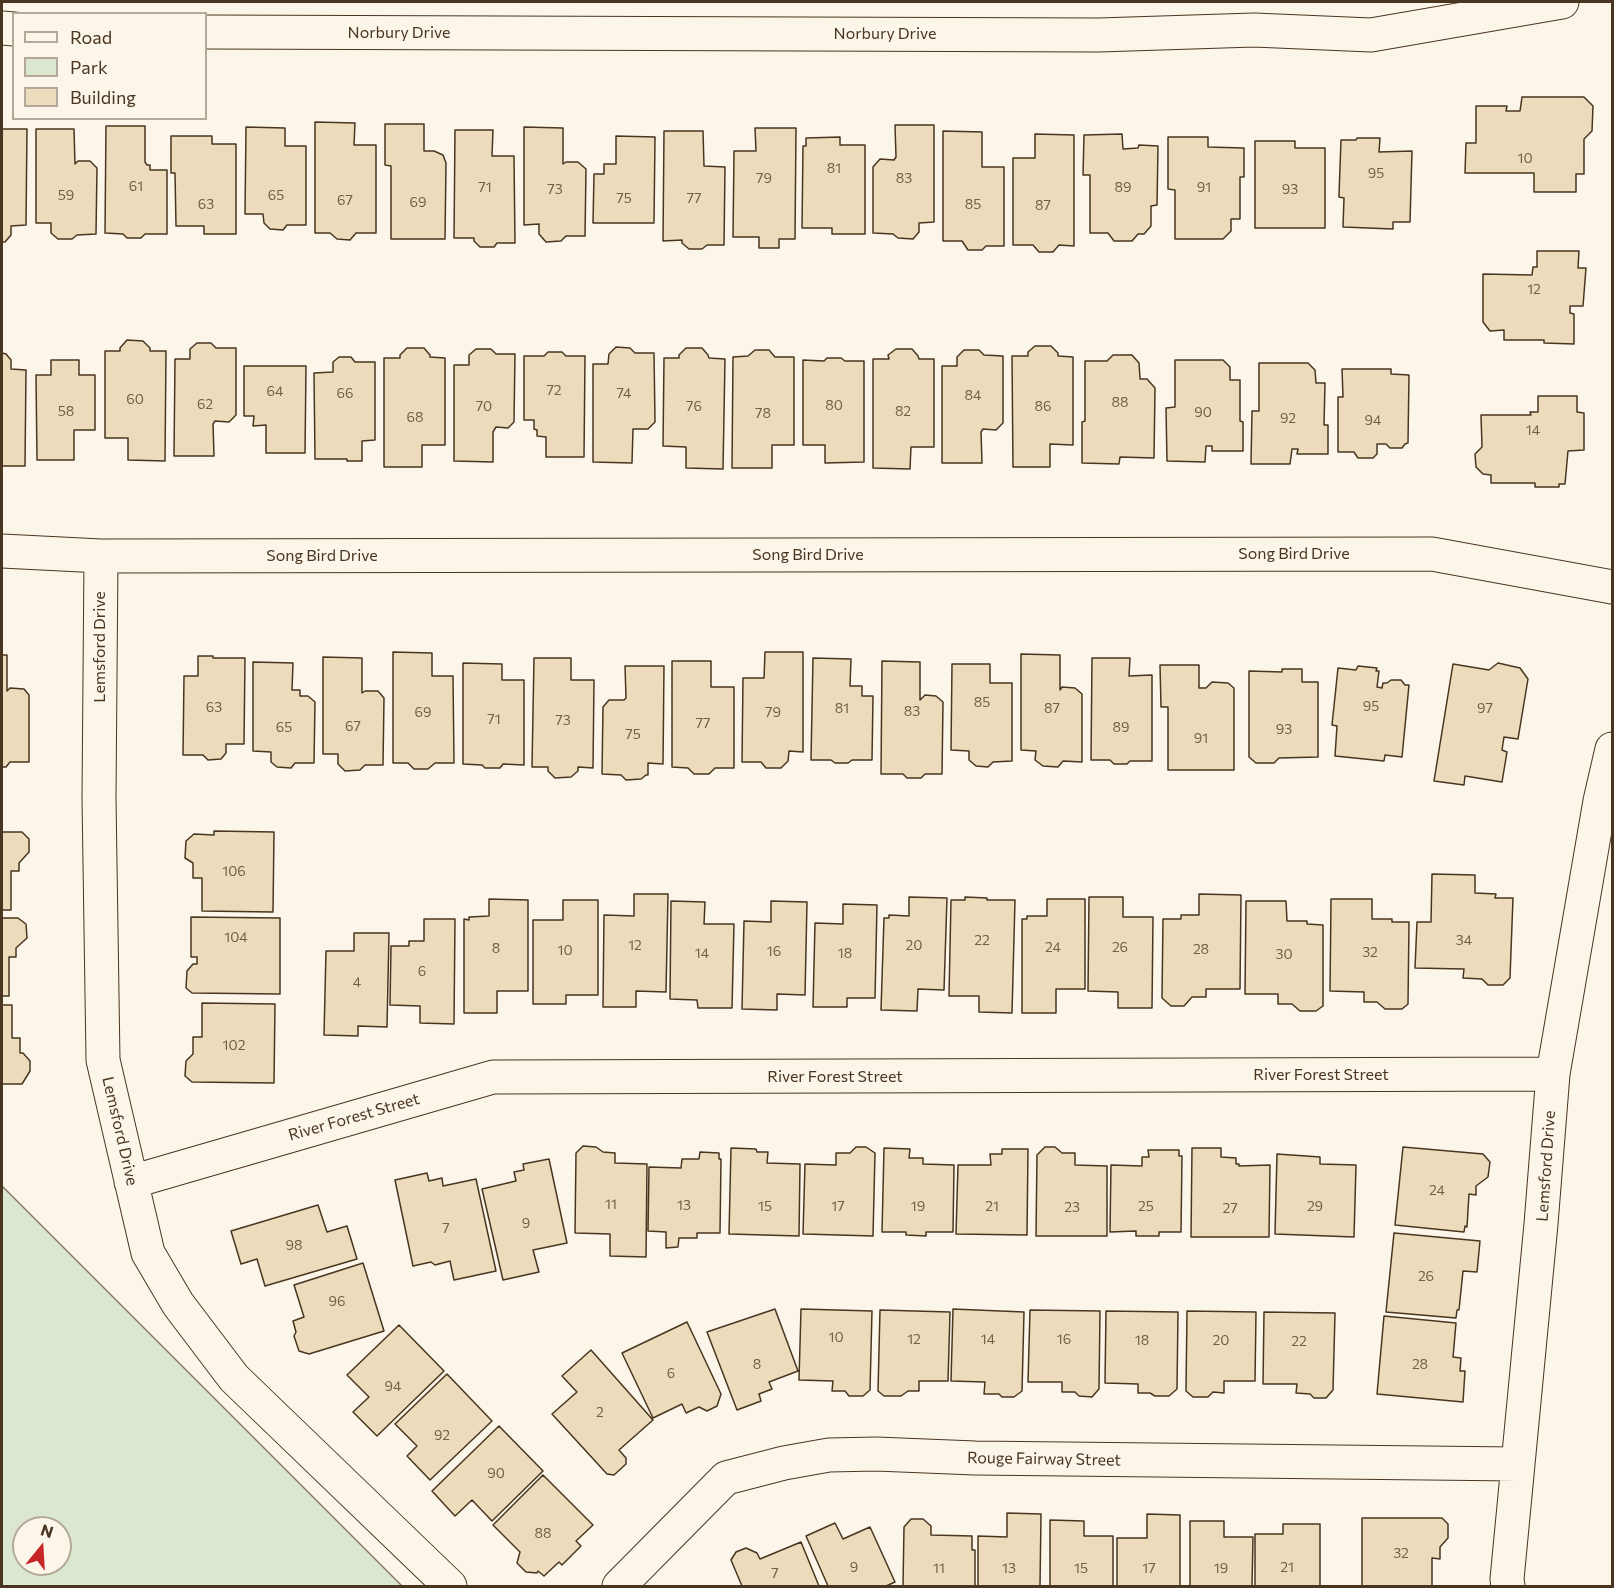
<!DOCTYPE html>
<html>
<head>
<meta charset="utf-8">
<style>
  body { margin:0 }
  #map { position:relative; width:1614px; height:1588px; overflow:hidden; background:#fbf6e9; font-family:Commissioner,sans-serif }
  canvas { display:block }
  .frame { position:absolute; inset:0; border:3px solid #4a3520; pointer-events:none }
  .legend { position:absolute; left:12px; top:12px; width:195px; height:108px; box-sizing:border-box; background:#fbf6e9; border:2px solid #b4a999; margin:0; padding:8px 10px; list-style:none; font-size:18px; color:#4a3520 }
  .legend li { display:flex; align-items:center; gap:12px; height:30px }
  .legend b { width:30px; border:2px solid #b4a999 }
  .north { position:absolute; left:12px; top:1516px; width:60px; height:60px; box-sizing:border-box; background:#fbf6e9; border:2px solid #b4a999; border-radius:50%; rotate:18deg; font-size:16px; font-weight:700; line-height:24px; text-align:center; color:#4a3520 }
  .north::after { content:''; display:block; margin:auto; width:21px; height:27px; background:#c62828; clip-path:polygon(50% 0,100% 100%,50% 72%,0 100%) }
</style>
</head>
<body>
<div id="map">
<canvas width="1614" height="1588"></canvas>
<div class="frame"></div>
<ul class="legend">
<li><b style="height:8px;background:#fbf6e9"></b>Road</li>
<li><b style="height:16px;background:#dce7d0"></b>Park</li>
<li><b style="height:16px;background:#ecdcbc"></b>Building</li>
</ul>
<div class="north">N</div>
</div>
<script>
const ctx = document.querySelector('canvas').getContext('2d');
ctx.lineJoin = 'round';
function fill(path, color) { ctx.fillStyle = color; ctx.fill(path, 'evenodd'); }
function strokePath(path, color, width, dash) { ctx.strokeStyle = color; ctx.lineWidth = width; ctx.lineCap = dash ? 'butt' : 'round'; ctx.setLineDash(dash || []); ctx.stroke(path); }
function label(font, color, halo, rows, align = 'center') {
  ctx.font = font + ' Commissioner,sans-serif'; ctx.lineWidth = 4.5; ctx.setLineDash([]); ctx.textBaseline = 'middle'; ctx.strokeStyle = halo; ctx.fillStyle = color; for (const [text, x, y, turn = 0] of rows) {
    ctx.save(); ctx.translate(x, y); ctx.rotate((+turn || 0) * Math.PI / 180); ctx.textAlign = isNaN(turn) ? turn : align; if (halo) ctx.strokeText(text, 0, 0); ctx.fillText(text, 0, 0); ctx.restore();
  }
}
const green = new Path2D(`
  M2,1186l400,400h-400zM24,1528h36v36h-36z`);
fill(green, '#dce7d0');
strokePath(green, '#887966', 1.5);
const building = new Path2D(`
  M1522,97h62l9,9 -1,25 -8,8v35h-8v18h-42v-19h-69l1,-30h10v-37h31l-1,5h14z
  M315,122l40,1 -1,22h22v88h-20l-6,7 -13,-1 -7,-6h-15z
  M385,124h39v27h10l9,4 3,8 -1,76h-54v-73l-6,-1z
  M895,125h39v97l-15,1v9l-6,7 -15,-1 -5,-4 -20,-1v-66l7,-8 14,1 2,-3z
  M106,126h39v36l2,3h3v5h17v64h-22l-4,4h-14l-4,-4 -18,-1z
  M246,127l39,1v18h21v79h-19l-4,5 -13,-1 -6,-6 -1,-9h-18z
  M524,127l39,1v36l3,-2h12l8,7 -1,67h-19l-5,5 -15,1 -7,-8v-10l-15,1z
  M755,128h41l-1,111h-16v9h-20v-11h-26l1,-86h22z
  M2,129h25l-1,96 -15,1v9l-6,7h-3z
  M36,129h38l1,35 3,-3h12l7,7 -1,66 -19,1 -5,4h-14l-7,-6v-10h-15z
  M455,130h38l-1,26h22l1,87h-18l-3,4h-14l-6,-6v-3h-20z
  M664,131h39l1,35 21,1 -1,78h-17l-5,4h-13l-7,-6v-3l-19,1z
  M943,131l39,1v35h22v79h-18l-4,4h-14l-6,-9h-19z
  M1035,134l39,1v111l-15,-1 -6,7h-14l-6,-7h-20v-87h22z
  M1122,134l1,15 15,-1 1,-3 19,1 -1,59 -6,1v20l-7,8h-6l-6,7h-18l-6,-8h-18v-58h-7l1,-40z
  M171,136h41v8h24v90h-32v-8h-28l-1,-53h-4z
  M616,136l39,1 -1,86h-61l1,-49h10v-10h12z
  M840,137v8h25v89h-33v-6h-30l1,-82h3v-8z
  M1168,137h40v10l36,1v29h-4v42h-9v12l-8,8h-48v-49l-7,-1z
  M1357,138h23l-1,14 33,-1 -2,71h-17v7l-50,-2 1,-29 -5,-1v-2l2,-55h15z
  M1255,141h40v7h30v80h-70z
  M1537,251h42l-1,17h8l-3,38h-13v7l4,1v30l-30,-1v-3h-40v-10l-14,1 -7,-9v-48l49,1 1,-8h4z
  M127,340l16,1 7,7v3h16l-1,110 -37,-1v-22h-23v-87h15v-3z
  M197,343h14l5,5h20v67l-7,7 -14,-1 -2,3 1,32h-40l1,-97h15v-10z
  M1035,346h16l7,7v3l15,1v88l-23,-1v23h-37l-1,-111h16v-4z
  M616,347l14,1 5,5h19l1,69 -7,7h-15l-1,34 -39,-1v-98h15l1,-10z
  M407,348h17l6,7v2l15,1v87h-23v22h-38v-109h16v-3z
  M686,348h16l6,7 1,3 16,1 -2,110 -37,-1v-21l-23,-1 1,-88h15v-3z
  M476,349h15l5,5h19l-1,68 -6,6 -12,-1 -3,5v30l-39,-1v-96h15v-10z
  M896,349h16l6,7 1,3h15v88h-23l-1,22 -37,-1v-109h16l-1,-4z
  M755,350h14l6,7h19v88h-22v23h-40l1,-111 15,-1z
  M964,350h15l5,5 19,1v67l-7,7 -13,-1 -2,3 1,31h-40v-97h15v-9z
  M548,352h14l4,4h19l-1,101h-38v-20l-9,-1v-6l-3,-1v-9h-10v-64h20z
  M2,353l4,1 5,6v9l15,1 -1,96h-23z
  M1113,355h19l7,8 1,16h7l8,9 -1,70 -34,-1 -1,7 -37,-1v-41l3,-1v-60h22z
  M339,357h12l4,5h20v78l-13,1v20h-15v-2h-32l-1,-86 19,-1v-10z
  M827,358h14l4,3h19v101l-39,1v-18h-22v-85l21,1z
  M51,360h28v15h16v55h-21v30h-37l-1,-85h15z
  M1175,360h48l7,7v13h10v41l3,1v29h-31v-5h-6l-1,16 -38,-1 -1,-53 9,-1z
  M1259,363h49l7,7 1,13h9l-1,42h4v29h-31l1,-5h-6l-2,15h-39l1,-53h7z
  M244,366h62l-1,87h-39v-28l-13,1 1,-10h-10z
  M1342,369h49v5l18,1 -1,68 -3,1 -3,4h-12l-4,-4h-9v10l-4,4h-15l-4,-6h-16v-55h5z
  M1538,396h39v16l7,1v37l-16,1 -3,33h-6v3h-24v-4h-44v-8l-8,-1 -7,-7 -1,-13 7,-7 -1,-32h50l-1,-3h8z
  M393,652l39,1v23h21l1,87h-19l-7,6h-14l-6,-6h-15z
  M765,652h38v100l-14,-1 -1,10 -7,7h-15l-5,-6h-19l1,-84h21z
  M1021,654l39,1v35l2,-3 13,1 7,6v68l-19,-1 -5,6 -15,-1 -8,-6 1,-9 -15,-1z
  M2,655h5v36l3,-3 14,1 5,6v67h-19l-4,5h-4z
  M198,656h15v2h32l-1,86h-18v9l-5,6 -13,1 -5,-5h-20l1,-79h14z
  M323,657l39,1v35l3,-2h13l6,7 -1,67h-18l-5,5 -15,1 -7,-7v-10h-15z
  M534,658h37v22h23l-1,88 -15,-1v4l-7,6 -16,1 -7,-7v-4h-16z
  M813,658l38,1 -1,27h12v10h11l-1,64h-20l-4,3h-13l-4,-3h-20z
  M1092,658h38l-1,18 23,-1v86h-22l-3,3h-13l-4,-4h-19z
  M672,661h39v26h23v81h-19l-6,6h-15l-6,-6 -16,-1z
  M882,661l38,1v38l5,-5 11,1 7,6 -1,72h-17l-4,4h-14l-4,-4h-22z
  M253,662l40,1 -1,27h8v6h8l7,6 -1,61h-19l-4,5 -14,-1 -6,-5v-10l-18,-1z
  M463,663l39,1v16h22v85l-21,-1 -3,4h-15l-3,-3 -19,-1z
  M1498,663l22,5 8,11 -10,60 -14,-2 -2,13 5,2 -5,30 -37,-6 -1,9 -30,-4 19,-117 36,6z
  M952,664h38v19h22v78l-19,1 -5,5 -12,-1 -7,-6v-9l-18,-1z
  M1160,665h39v23h7l6,-6 16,1 6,5v82h-66v-63h-7z
  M625,666h39l-1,98 -15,-1v12h-2l-5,4 -15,1 -5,-5 -19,-1 1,-67 6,-7h15l2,-2z
  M1358,666l19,2 -1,3h3l-2,16 5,1 1,-5h4l4,-3h10l4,5h4l-7,72 -17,-2 -1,6 -49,-5 2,-30 -5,-1 6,-57 18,2z
  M1282,669h20v13h16v75l-39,1 -5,5h-18l-7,-6v-86l33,1z
  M214,831l60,1 -1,80 -71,-1v-33h-9v-15l-8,-5 1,-17 8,-7 20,1z
  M2,832h20l7,7v13l-10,11v8h-8v39h-9z
  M1432,874l43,1v18l21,1 -1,4h18l-3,80 -7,7h-15l-6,-6 -19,-1 1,-9 -49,-1 2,-46h14z
  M634,894h34l-2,98 -30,-1v16h-33l1,-92 30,1z
  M1199,894l42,1 -1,94h-34v8h-14l-8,9h-13l-9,-8 1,-79h18v-4h18z
  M909,897l38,1 -3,92 -26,-1 -1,22 -36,-1 3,-92h5v-3l20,1z
  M965,897l22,1v2h28l-3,113 -33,-1v-16h-30l2,-96h14z
  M1089,897h34v20h30l-1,91h-34v-16l-30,-1z
  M489,899l39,1v91h-31v22h-33v-94l5,1v-3l20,-1z
  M1047,899h38v90h-29v24h-34v-94h5v-3h20z
  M1331,899h41v20h20v3h17l-1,82 -6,5h-17l-8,-7h-13v-10l-34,-1z
  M563,900h35v95h-32v9h-33v-84h30z
  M671,901l34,1 -1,22h30l-2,84h-34l-1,-8 -27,-1z
  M771,901l36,1 -2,93 -28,-1v16l-35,-1 2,-88 27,1z
  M1246,901h40l1,20h20v3l16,1v81l-7,5h-16l-8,-7h-14v-10h-33z
  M843,904l34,1 -2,93h-28v9h-34l2,-84 28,1z
  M191,917l89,1v76l-88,-1 -6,-5 1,-17 6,-7h4v-7h-6z
  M2,918h16l8,6 1,14 -11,10v9h-7v39h-7z
  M424,919h31l-1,105 -34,-1v-17l-30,-1 1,-59h18v-5h15z
  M354,933h35l-2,94 -29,-1v10l-34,-1 2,-84h28z
  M202,1003l73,1 -1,79 -82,-1 -7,-6 1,-15 7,-7v-17h9z
  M2,1005h10v33h8v15h3l7,8v10l-8,13h-20z
  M583,1146l13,1 7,5 12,1v10l32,1 -1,93 -36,-1v-22l-35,-1 1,-80z
  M856,1147h10l9,6 -2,83 -70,-2 2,-70 31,1v-12h14z
  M1045,1147h10l7,6h13v12l32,1v70h-71l1,-81z
  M1403,1147l80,7 7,8 -2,15 -12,9v9l-7,-1 -2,33 -2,-1 -1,6 -69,-7z
  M731,1148l25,1 1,3h11l-1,11 33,1 -1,72 -70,-2z
  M884,1148l26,1 -1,9h14v6l31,1 -1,67h-27v4l-20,-1v-3h-24z
  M1192,1148h29v9l15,1v6h3v2l31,-1 -1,72h-78z
  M1002,1149h26l-1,86 -71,-1 2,-69h33l-1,-11h12z
  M1148,1150h31v6h3l-1,76h-22v4h-23v-5l-26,1 1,-67 31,1v-9h7z
  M700,1152l19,1v6h2l-1,74h-23v5h-18l-1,9 -12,1v-16l-18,-1 1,-64 32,1 1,-9h17z
  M1277,1154l43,3v7l36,1 -2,72 -79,-3z
  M549,1159l18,84 -34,7 6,22 -36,8 -21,-91 34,-8 -2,-9 10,-2 -1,-6z
  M427,1173l2,8 13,-3 1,8 33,-7 20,92 -42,9 -4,-19 -15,4 -4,-3 -18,4 -18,-86z
  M318,1205l9,27 20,-6 10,33 -92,27 -8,-27 -16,5 -10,-33z
  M1394,1233l86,8 -3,31 -14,-1 -4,39h-2l-1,8 -70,-6z
  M363,1263l21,68 -75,23 -10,-3 -5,-15 2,-4 -3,-11 11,-4 -10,-32z
  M775,1309l23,62 -29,11 3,7 -13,5 2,7 -24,9 -30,-78z
  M801,1309l71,2 -2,79 -7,6h-14l-4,-5h-13l1,-10 -34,-1z
  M953,1309l71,3 -2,79 -8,6h-12l-3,-3h-15l1,-12 -34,-1z
  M880,1310l70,2 -2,69h-29v10h-11l-7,5h-17l-6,-5z
  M1030,1310l70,1 -1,78 -7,8 -13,-1 -4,-4h-13v-10h-34z
  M1106,1311l72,1 -1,77 -8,7h-14l-5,-3h-12v-9l-33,-1z
  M1187,1311l69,1 -1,69h-31v12l-11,-1 -5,5h-15l-7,-6z
  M1264,1312l71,1 -2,77 -7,8h-12l-4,-4 -14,-1 1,-9h-34z
  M1384,1316l72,7 -3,34 8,1 -1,13h5l-2,31 -86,-8z
  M687,1322l34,72 -4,12 -10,5 -8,-4 -13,6 -4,-9 -29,14 -31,-65z
  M399,1325l45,46 -67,65 -24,-24 16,-15 -22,-22z
  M591,1350l62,70 -34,30 7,8v6l-12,11 -7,-1 -55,-60 25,-22 -15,-16z
  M447,1374l45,47 -62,59 -23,-24 10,-10 -22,-22z
  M499,1426l44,45 -51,50 -20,-21 -17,16 -23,-25z
  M543,1475l50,50 -17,16 5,5 -19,19 -3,-3 -15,14 -6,-5 -1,2 -11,-1 -9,-9 3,-11 -27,-27z
  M1007,1513l34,1 -1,72h-62v-50l29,1z
  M1147,1514l33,1v71h-63v-48h30z
  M1362,1518h80l6,6v14l-8,9v12l-8,-1v28h-70z
  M911,1519h12l8,7v9l41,1v14h3v36h-72l1,-59z
  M1050,1520l34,1v15h29v50h-63z
  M1190,1521h34v16h29l-1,49h-62z
  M835,1523l8,16 27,-12 25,55 -9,4h-58l-22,-50z
  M1283,1524h37v62h-65v-52h28z
  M801,1542l18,44h-77l-11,-26 5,-8 10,-4 11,5 3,6z`);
fill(building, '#ecdcbc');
strokePath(building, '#4a3520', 1.5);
const minor = new Path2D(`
  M2,28l12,1
  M206,32l893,3 155,-5 117,5 191,-33
  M2,551l99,5 1331,-2 180,33
  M101,556l-2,242 4,262 45,193 30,51 56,74 216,208
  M131,1182l362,-105 1060,-3
  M619,1586l107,-108 58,-15 45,-8 47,-1 99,4 542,6
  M1508,1586l-1,-7 34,-355 12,-150 47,-273 12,-52`);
strokePath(minor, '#4a3520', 35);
strokePath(minor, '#fbf6e9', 33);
label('14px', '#725f47', null, [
  ["10",1525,158],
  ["81",834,168],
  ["95",1376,173],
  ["79",764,178],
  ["83",904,178],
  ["61",136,186],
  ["71",485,187],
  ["89",1123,187],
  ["91",1204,187],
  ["73",555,189],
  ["93",1290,189],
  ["59",66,195],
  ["65",276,195],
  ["75",624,198],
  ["77",694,198],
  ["67",345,200],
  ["69",418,202],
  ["63",206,204],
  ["85",973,204],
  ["87",1043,205],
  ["12",1534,289],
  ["72",554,390],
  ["64",275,391],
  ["66",345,393],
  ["74",624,393],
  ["84",973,395],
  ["60",135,399],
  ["88",1120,402],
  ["62",205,404],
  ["80",834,405],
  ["70",484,406],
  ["76",694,406],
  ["86",1043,406],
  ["58",66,411],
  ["82",903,411],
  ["90",1203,412],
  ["78",763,413],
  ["68",415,417],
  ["92",1288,418],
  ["94",1373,420],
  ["14",1533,430],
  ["85",982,702],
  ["95",1371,706],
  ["63",214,707],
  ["81",842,708],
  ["87",1052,708],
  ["97",1485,708],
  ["83",912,711],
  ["69",423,712],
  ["79",773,712],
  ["71",494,719],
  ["73",563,720],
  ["77",703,723],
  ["67",353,726],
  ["65",284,727],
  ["89",1121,727],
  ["93",1284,729],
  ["75",633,734],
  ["91",1201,738],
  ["106",234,871],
  ["104",236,937],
  ["22",982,940],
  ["34",1464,940],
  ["12",635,945],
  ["20",914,945],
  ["24",1053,947],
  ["26",1120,947],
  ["8",496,948],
  ["28",1201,949],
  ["10",565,950],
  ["16",774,951],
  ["32",1370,952],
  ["14",702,953],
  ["18",845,953],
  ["30",1284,954],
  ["6",422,971],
  ["4",357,982],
  ["102",234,1045],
  ["24",1437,1190],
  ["11",611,1204],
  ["13",684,1205],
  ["15",765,1206],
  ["17",838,1206],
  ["19",918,1206],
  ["21",992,1206],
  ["25",1146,1206],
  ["29",1315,1206],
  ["23",1072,1207],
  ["27",1230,1208],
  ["9",526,1223],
  ["7",446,1228],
  ["98",294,1245],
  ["26",1426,1276],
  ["96",337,1301],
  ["10",836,1337],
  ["12",914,1339],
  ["14",988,1339],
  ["16",1064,1339],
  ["18",1142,1340],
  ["20",1221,1340],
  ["22",1299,1341],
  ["8",757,1364],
  ["28",1420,1364],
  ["6",671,1373],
  ["94",393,1386],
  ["2",600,1412],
  ["92",442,1435],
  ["90",496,1473],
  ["88",543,1533],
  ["32",1401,1553],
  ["9",854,1567],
  ["21",1287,1567],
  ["11",939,1568],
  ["13",1009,1568],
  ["15",1081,1568],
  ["17",1149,1568],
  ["19",1221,1568],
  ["7",775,1573]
]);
label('16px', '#4a3520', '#fbf6e9', [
  ["Norbury Drive",399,33],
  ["Norbury Drive",885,34],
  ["Song Bird Drive",1294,554],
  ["Song Bird Drive",808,555],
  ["Song Bird Drive",322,556],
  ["Lemsford Drive",100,647,-90],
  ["River Forest Street",1321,1075],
  ["River Forest Street",835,1077],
  ["River Forest Street",354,1117,-16],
  ["Lemsford Drive",120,1131,77],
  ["Lemsford Drive",1546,1166,-86],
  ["Rouge Fairway Street",1044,1459,1]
]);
</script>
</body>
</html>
